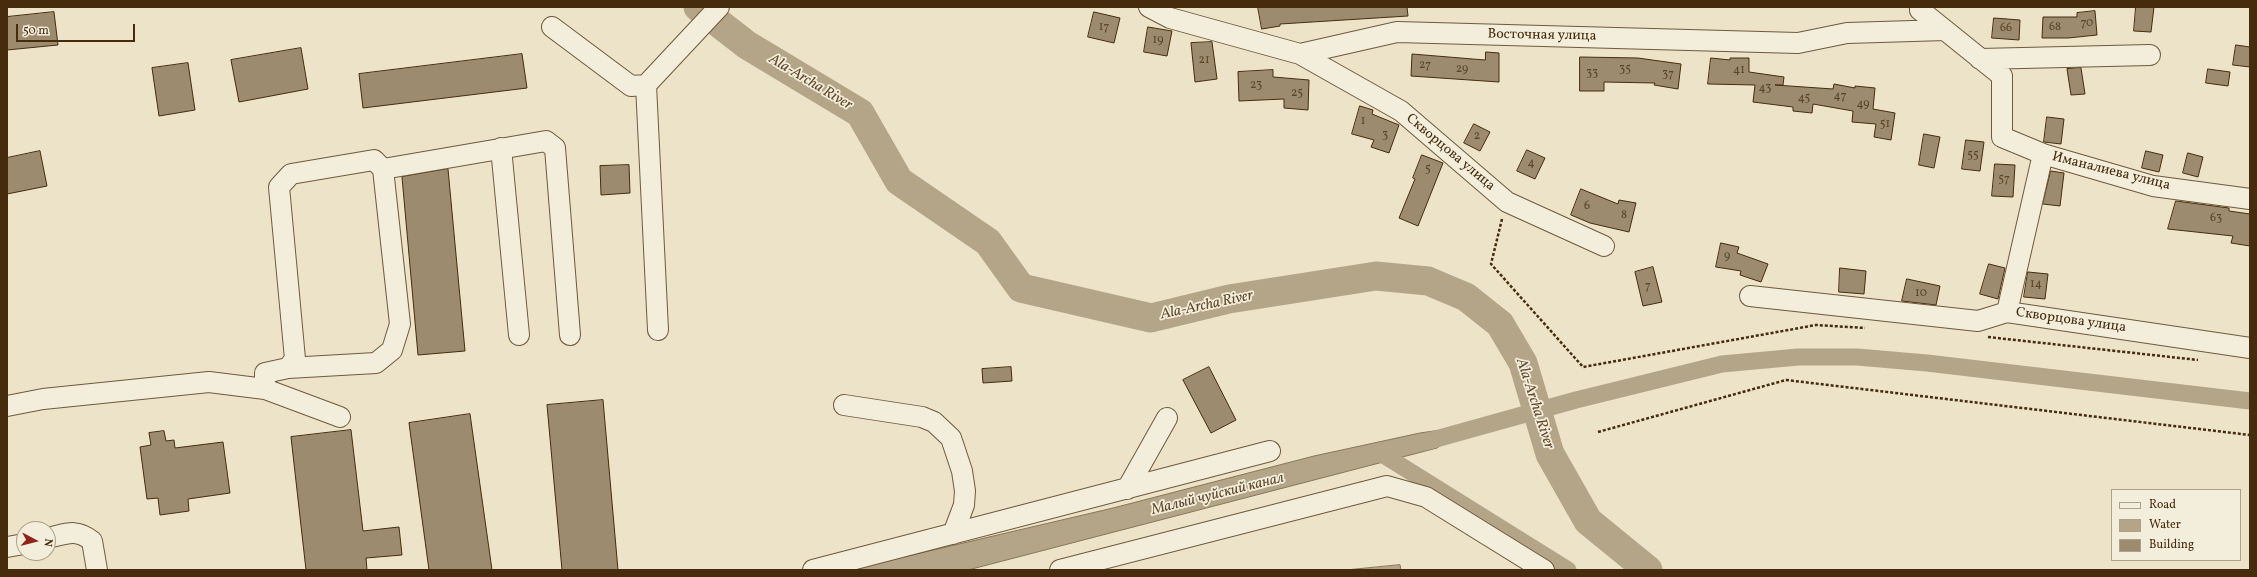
<!DOCTYPE html>
<html>
<head>
<meta charset="utf-8">
<style>
  body { margin:0 }
  #map { position:relative; width:2257px; height:577px; overflow:hidden; background:#ece3c8; font-family:Vollkorn,serif }
  canvas { display:block }
  .frame { position:absolute; inset:0; border:8px solid #462c0d; pointer-events:none }
  .legend { position:absolute; left:2111px; top:489px; width:130px; height:72px; box-sizing:border-box; background:#f3eddb; border:1px solid #aea089; margin:0; padding:5px 7px; list-style:none; font-size:12px; color:#462c0d }
  .legend li { display:flex; align-items:center; gap:8px; height:20px }
  .legend b { width:20px; border:1px solid #aea089 }
  .north { position:absolute; left:16px; top:521px; width:40px; height:40px; box-sizing:border-box; background:#f3eddb; border:1px solid #aea089; border-radius:50%; rotate:97deg; font-size:11px; font-weight:700; line-height:16px; text-align:center; color:#462c0d }
  .north::after { content:''; display:block; margin:auto; width:14px; height:18px; background:#8f2418; clip-path:polygon(50% 0,100% 100%,50% 72%,0 100%) }
  .scale { position:absolute; left:16px; top:24px; width:119px; height:18px; box-sizing:border-box; border:2px solid #462c0d; border-top:0; padding-left:5px; font-size:12px; line-height:14px; white-space:nowrap; color:#462c0d; -webkit-text-stroke:3px #f3eddb; paint-order:stroke }
</style>
</head>
<body>
<div id="map">
<canvas width="2257" height="577"></canvas>
<div class="frame"></div>
<ul class="legend">
<li><b style="height:5px;background:#f3eddb"></b>Road</li>
<li><b style="height:11px;background:#b4a588"></b>Water</li>
<li><b style="height:11px;background:#9c8b6e"></b>Building</li>
</ul>
<div class="north">N</div>
<div class="scale">50 m</div>
</div>
<script>
const ctx = document.querySelector('canvas').getContext('2d');
ctx.lineJoin = 'round';
function fill(path, color) { ctx.fillStyle = color; ctx.fill(path, 'evenodd'); }
function strokePath(path, color, width, dash) { ctx.strokeStyle = color; ctx.lineWidth = width; ctx.lineCap = dash ? 'butt' : 'round'; ctx.setLineDash(dash || []); ctx.stroke(path); }
function label(font, color, halo, rows, align = 'center') {
  ctx.font = font + ' Vollkorn,serif'; ctx.lineWidth = 3.5; ctx.setLineDash([]); ctx.textBaseline = 'middle'; ctx.strokeStyle = halo; ctx.fillStyle = color; for (const [text, x, y, turn = 0] of rows) {
    ctx.save(); ctx.translate(x, y); ctx.rotate((+turn || 0) * Math.PI / 180); ctx.textAlign = isNaN(turn) ? turn : align; if (halo) ctx.strokeText(text, 0, 0); ctx.fillText(text, 0, 0); ctx.restore();
  }
}
const water = new Path2D(`
  M1444,430l4,11 -11,7 -469,122h-120l265,-62 201,-52 106,-23z
  M1400,565l1,5h-55z`);
fill(water, '#b4a588');
strokePath(water, '#887557', 1);
strokePath(new Path2D(`
  M1425,442l151,-42 146,-36 76,-7h59l70,6 323,38
  M1382,454l186,116`), '#b4a588', 17);
strokePath(new Path2D(`
  M698,7l49,38 113,68 39,68 89,61 33,46 130,30 78,-19 147,-23 52,5 38,16 34,27 23,39 27,91 38,67 60,49`), '#b4a588', 29);
const building = new Path2D(`
  M1258,7h149l1,9 -128,8v2l-18,3z
  M2136,7h18l-3,25 -17,-1z
  M2095,11l2,24 -29,3h-26l1,-21h34v-4z
  M54,12l4,33 -51,5v-33z
  M1094,12l26,6 -6,25 -26,-6z
  M1994,18l26,2 -1,20 -27,-2z
  M1148,27l24,4 -5,25 -23,-4z
  M1212,42l5,37 -22,3 -4,-39z
  M2236,45l14,2v20l-17,-2z
  M301,48l7,41 -69,13 -8,-42z
  M1486,52l13,1v29l-88,-6 1,-22 73,6z
  M522,54l5,34 -164,20 -4,-34z
  M1580,57l58,1 43,6 -3,25 -24,-4 1,-2 -51,-1v9h-24z
  M1711,58l19,2v-2h19v14l35,5 -1,8h-8l58,4 1,-5 21,4v-2l20,2 -2,21 22,4 -4,27 -17,-3 2,-13 -24,-2 1,-11 -40,-7 -1,9 -19,-2v-4l-40,-5 2,-17 -47,-1z
  M188,63l7,47 -36,6 -7,-48z
  M2081,68l4,26 -14,1 -4,-26z
  M2208,69l22,3 -2,14 -22,-3z
  M1273,70v7l36,3 -1,30 -24,-2v-9l-45,2 -1,-29z
  M1360,106l13,4 -1,4 27,11 -10,28 -18,-6 3,-7 -22,-6z
  M2047,117l17,2 -3,25 -17,-2z
  M1474,124l16,8 -10,19 -16,-8z
  M1924,134l16,3 -6,31 -15,-3z
  M1966,140l18,2 -4,29 -18,-2z
  M1527,150l18,8 -10,21 -18,-8z
  M40,151l7,35 -40,8v-36z
  M2146,151l17,4 -4,17 -17,-4z
  M2188,153l15,4 -5,20 -15,-4z
  M1422,155l21,8 -25,63 -19,-8 16,-39 -2,-1z
  M1995,164l20,1 -2,32 -21,-1z
  M629,165l1,28 -29,2 -1,-29z
  M448,169l17,182 -47,4 -16,-178z
  M2051,171l13,2 -4,33 -17,-2z
  M1581,189l37,15 1,-4 17,3 -7,29 -39,-9 -19,-8z
  M2176,201l53,7v3l21,3v32l-19,-3 2,-7 -65,-7z
  M1721,243l18,4 -2,6 31,11 -7,18 -21,-7 1,-4 -25,-4z
  M1989,264l16,4 -7,31 -18,-5z
  M1653,267l9,35 -19,4 -8,-34z
  M1840,268l26,3 -2,23 -25,-2z
  M2028,272l20,2 -3,25 -21,-2z
  M1907,279l33,7 -4,19 -34,-4z
  M1011,367l1,14 -29,2 -1,-14z
  M1209,367l27,53 -25,13 -28,-53z
  M603,400l15,170h-56l-15,-165z
  M470,414l22,156h-63l-20,-147z
  M351,430l12,101 36,-4 3,28 -36,3 1,12h-61l-15,-133z
  M164,431l2,10 8,-1 1,8 48,-6 7,51 -42,6 1,12 -29,4 -2,-17 -11,1 -7,-52 11,-2 -2,-12z`);
fill(building, '#9c8b6e');
strokePath(building, '#462c0d', 1);
const minor = new Path2D(`
  M1149,7l21,11 130,36 97,-22 401,11 49,-10 98,-3
  M1920,7v3l82,66v61l41,17 -36,158
  M552,27l79,59 15,-1 73,-78
  M1300,54l101,57 106,91 97,44
  M1980,59l170,-4
  M646,85l12,245
  M501,148l18,187
  M2043,154l110,32 97,13
  M383,169l163,-28 9,7 15,187
  M1750,296l228,25 29,-9 243,36
  M288,368l88,-5 16,-13 8,-26 -17,-155 -9,-9 -83,14 -12,13 16,172 -7,9 -23,5v16l75,28
  M844,405l78,12 12,5 17,16 11,33 3,20 -1,14 -11,29
  M7,406l36,-7 166,-17 56,7
  M1127,489l40,-71
  M48,538c18,-4 28,-10 44,3l5,29
  M7,547l17,-3
  M813,570l457,-119
  M1060,570l327,-84 39,11 118,73`);
strokePath(minor, '#705a3c', 22);
strokePath(new Path2D(`
  M1502,219l-11,45 92,103 233,-42 49,3
  M1988,337l210,23
  M1598,432l188,-52 464,55`), '#462c0d', 2.5, [3, 2]);
strokePath(minor, '#f3eddb', 20);
label('12px', '#5c4425', null, [
  ["70",2087,24],
  ["17",1104,28],
  ["68",2055,28],
  ["66",2006,29],
  ["19",1158,41],
  ["21",1204,61],
  ["27",1425,66],
  ["29",1462,70],
  ["35",1625,70],
  ["41",1739,71],
  ["33",1592,74],
  ["37",1668,75],
  ["23",1256,86],
  ["43",1765,89],
  ["25",1297,94],
  ["47",1840,97],
  ["45",1804,99],
  ["49",1863,105],
  ["1",1363,122],
  ["51",1885,125],
  ["3",1385,136],
  ["2",1477,137],
  ["55",1973,156],
  ["4",1531,164],
  ["5",1428,170],
  ["57",2004,180],
  ["6",1587,207],
  ["8",1624,216],
  ["63",2216,219],
  ["9",1727,257],
  ["14",2036,285],
  ["7",1648,287],
  ["10",1921,294]
]);
label('14px', '#462c0d', '#f3eddb', [
  ["Восточная улица",1542,36,1],
  ["Скворцова улица",1450,153,40],
  ["Иманалиева улица",2111,172,14],
  ["Скворцова улица",2071,321,8]
]);
label('italic 15px', '#624a2c', '#f3eddb', [
  ["Ala-Archa River",810,83,31],
  ["Ala-Archa River",1207,306,-12],
  ["Ala-Archa River",1534,404,72],
  ["Малый чуйский канал",1218,495,-14]
]);
</script>
</body>
</html>
